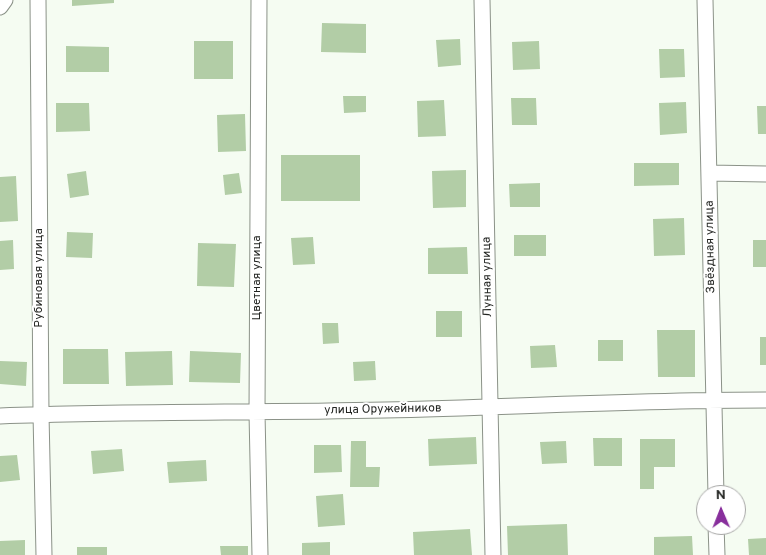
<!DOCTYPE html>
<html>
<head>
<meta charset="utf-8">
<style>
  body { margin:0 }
  #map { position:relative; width:766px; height:555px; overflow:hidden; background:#f5fcf2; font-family:Overpass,sans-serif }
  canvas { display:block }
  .north { position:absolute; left:696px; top:485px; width:50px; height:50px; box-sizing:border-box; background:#fff; border:1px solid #a7a7a6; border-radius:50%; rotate:359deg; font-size:14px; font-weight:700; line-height:20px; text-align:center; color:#222421 }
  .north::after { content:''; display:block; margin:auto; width:18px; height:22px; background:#882f9c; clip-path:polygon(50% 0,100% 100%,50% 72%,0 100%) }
</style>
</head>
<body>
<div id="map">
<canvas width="766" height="555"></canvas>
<div class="north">N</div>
</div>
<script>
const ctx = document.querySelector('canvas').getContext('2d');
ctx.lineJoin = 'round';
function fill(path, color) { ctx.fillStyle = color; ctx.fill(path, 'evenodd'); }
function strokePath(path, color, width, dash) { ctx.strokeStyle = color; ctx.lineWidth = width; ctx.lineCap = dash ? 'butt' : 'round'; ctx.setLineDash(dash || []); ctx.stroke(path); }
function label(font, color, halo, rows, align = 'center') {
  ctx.font = font + ' Overpass,sans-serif'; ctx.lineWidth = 4; ctx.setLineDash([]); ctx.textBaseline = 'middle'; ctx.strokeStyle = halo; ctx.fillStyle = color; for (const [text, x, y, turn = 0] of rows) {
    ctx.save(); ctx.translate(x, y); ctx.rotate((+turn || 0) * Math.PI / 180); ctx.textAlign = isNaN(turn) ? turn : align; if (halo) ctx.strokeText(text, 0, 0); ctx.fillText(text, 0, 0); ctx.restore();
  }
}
fill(new Path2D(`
  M72,0h42v3l-42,3z
  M322,23l44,1v29l-45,-1z
  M460,39l1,26 -23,2 -2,-27z
  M194,41h39v38h-39z
  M539,41l1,28 -27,1 -1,-28z
  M66,46l43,1v25h-43z
  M659,49h25l1,28 -25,1z
  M343,96h23v16l-22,1z
  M511,98h25l1,27h-25z
  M444,100l2,36 -28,1 -1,-36z
  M686,102l1,31 -27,2 -1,-32z
  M56,103h33l1,28 -34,1z
  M757,106h9v28h-8z
  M245,114l1,37 -28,1 -1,-37z
  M281,155h79v46h-79z
  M634,163h45v22l-45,1z
  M466,170v37l-33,1 -1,-37z
  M86,171l3,24 -19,3 -3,-24z
  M239,173l3,20 -17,2 -2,-20z
  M16,176l2,45 -18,1v-45z
  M540,183v24h-30l-1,-23z
  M684,218l1,37 -31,1 -1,-37z
  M67,232l26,1 -1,25 -26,-1z
  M514,235h32v21h-32z
  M313,237l2,27 -22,1 -2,-27z
  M13,240l1,29 -14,1v-29z
  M753,240h13v27h-13z
  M198,243l38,1 -2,43 -37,-1z
  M467,247l1,27h-40v-26z
  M436,311h26v26h-26z
  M322,323h16l1,20 -16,1z
  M657,330h38v47h-37z
  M760,337h6v28h-6z
  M598,340h25v21h-25z
  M555,345l2,22 -26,1 -1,-22z
  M63,349h45l1,35h-46z
  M172,351l1,34 -47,1 -1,-34z
  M190,351l51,2 -1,30 -51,-1z
  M0,361l27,1 -1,24 -26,-2z
  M375,361l1,19 -22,1 -1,-19z
  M476,437l1,27 -48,2 -1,-27z
  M593,438h29v28h-28z
  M640,439h35v28h-21v22h-14z
  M351,441h15v26h14l-1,20h-29z
  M566,441l1,22 -25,1 -2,-22z
  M314,445h27l1,27 -28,1z
  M122,449l2,22 -31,3 -2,-23z
  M17,455l3,25 -20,2v-26z
  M206,460l1,21 -38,2 -2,-21z
  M343,494l2,31 -27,2 -2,-31z
  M567,524l1,31h-60l-1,-29z
  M470,529l2,26h-58l-1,-23z
  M692,536l1,19h-39v-18z
  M766,538v17h-17l-1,-16z
  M25,540v15h-25v-14z
  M330,542v13h-28v-12z
  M220,546h28v9h-27z
  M77,547h30v8h-30z`), '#b2cda6');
const minor = new Path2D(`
  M38,0l3,414 3,141
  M259,0l-2,413 3,142
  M482,0l11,555
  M705,0l11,495
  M0,7l5,-7
  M709,173l57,1
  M0,416c128,-5 257,-3 385,-6 127,-3 254,-10 381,-10
  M716,525l1,30`);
strokePath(minor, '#8b9288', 17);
strokePath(minor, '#fff', 15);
label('12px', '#222421', '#fff', [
  ["Звёздная улица",711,247,-91],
  ["Лунная улица",488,277,-91],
  ["Рубиновая улица",40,278,-90],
  ["Цветная улица",258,278,-90],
  ["улица Оружейников",383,410,-1]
]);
</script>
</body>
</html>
